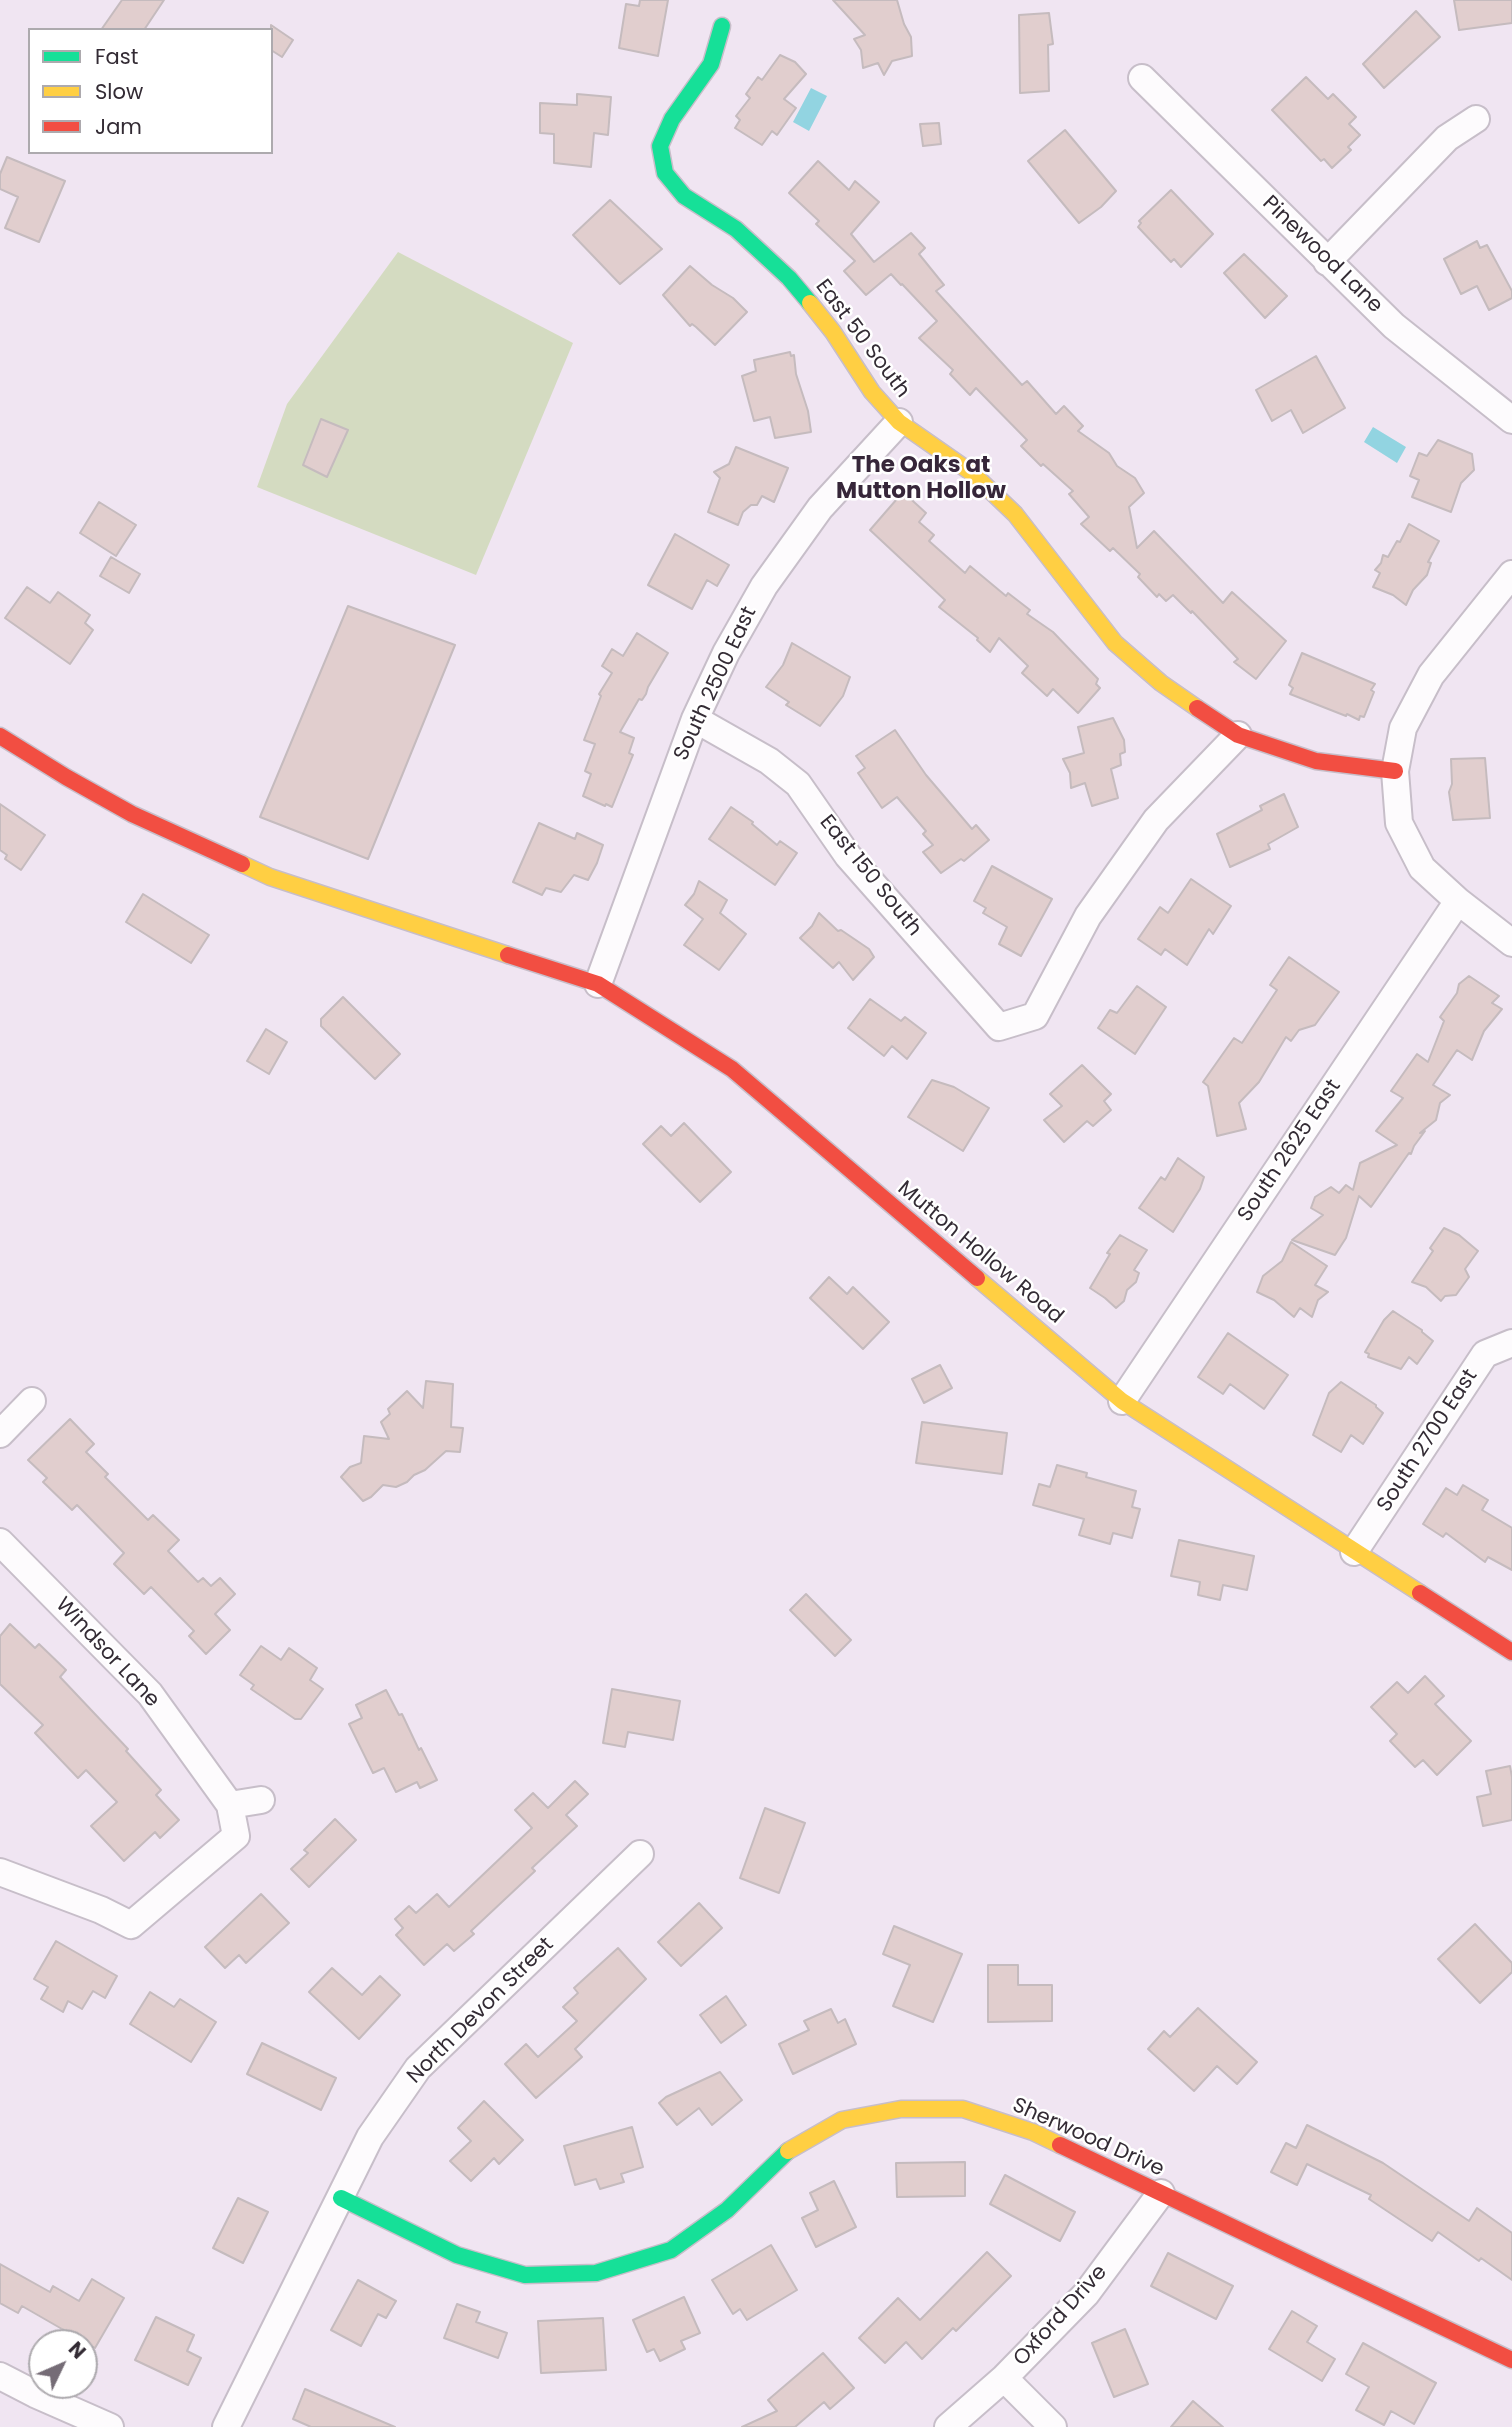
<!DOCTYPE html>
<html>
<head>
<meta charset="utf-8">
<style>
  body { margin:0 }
  #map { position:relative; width:1512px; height:2427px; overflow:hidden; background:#f0e5f2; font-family:Poppins,sans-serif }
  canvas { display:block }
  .legend { position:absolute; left:28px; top:28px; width:245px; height:126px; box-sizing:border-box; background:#fff; border:2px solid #adaaae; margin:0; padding:9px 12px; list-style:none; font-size:21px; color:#332b34 }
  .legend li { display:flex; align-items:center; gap:14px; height:35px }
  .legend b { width:35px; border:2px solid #adaaae }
  .north { position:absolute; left:28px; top:2329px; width:70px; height:70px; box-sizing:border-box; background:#fff; border:2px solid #adaaae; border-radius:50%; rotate:46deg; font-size:19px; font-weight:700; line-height:28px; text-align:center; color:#332b34 }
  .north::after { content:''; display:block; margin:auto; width:24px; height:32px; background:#756c76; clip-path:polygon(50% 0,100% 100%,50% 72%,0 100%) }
</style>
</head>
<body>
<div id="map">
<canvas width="1512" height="2427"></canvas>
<ul class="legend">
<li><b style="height:9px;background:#16e098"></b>Fast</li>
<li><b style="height:9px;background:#ffcf43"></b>Slow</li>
<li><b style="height:9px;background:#f24e42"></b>Jam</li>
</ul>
<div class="north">N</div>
</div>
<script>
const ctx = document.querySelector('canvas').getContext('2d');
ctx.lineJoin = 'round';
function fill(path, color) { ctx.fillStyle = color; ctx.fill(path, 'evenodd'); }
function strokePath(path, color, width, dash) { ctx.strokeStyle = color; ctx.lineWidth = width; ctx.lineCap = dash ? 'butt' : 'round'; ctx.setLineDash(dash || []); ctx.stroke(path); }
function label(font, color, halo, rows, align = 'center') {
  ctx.font = font + ' Poppins,sans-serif'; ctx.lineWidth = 5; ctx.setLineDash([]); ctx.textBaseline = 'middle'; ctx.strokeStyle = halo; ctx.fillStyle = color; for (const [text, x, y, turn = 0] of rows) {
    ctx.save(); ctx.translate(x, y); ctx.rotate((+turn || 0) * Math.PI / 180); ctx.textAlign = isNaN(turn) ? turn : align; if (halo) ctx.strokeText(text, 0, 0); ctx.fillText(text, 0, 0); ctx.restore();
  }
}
fill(new Path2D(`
  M398,252l175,91 -97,232 -219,-88 30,-83z`), '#d4dbc1');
fill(new Path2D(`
  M811,88l16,8 -18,35 -16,-9z
  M1373,427l33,20 -9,16 -33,-21z`), '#92d4e1');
const building = new Path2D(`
  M122,0h42l-20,30h-43z
  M640,0h28l-10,56 -39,-8 7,-44 13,2z
  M833,0h64l7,24 7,13 1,19 -20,5 -8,14 -6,-12 -15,5 -2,-18 -7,-11 11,-4z
  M1454,0h58v23l-53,7z
  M1416,11l24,26 -56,51 -21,-24z
  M1049,13l4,31 -5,1 1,46 -29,2 -1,-78z
  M271,25l22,15 -11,17 -11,-7z
  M780,55l15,7 11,12 -22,25 12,9 -19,27 -5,-4 -10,14 -27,-17 5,-8 -4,-4 14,-18 -4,-4 12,-17 4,3z
  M1306,77l22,22 5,-5 23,23 -7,7 11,11 -12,12 3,3 -19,18 -8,-9 -3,2 -49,-51z
  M577,94l34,3 -3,38 -14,-2 -3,34 -37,-4v-29l-14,-1v-30l37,2z
  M939,123l2,21 -18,2 -3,-22z
  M1065,130l51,61 -15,16 -22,16 -51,-62z
  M7,157l58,24 -26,61 -34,-14 13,-31 -18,-8v-15z
  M818,161l31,29 6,-9 24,21 -28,32 23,28 37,-29 14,15 -6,6 25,31 -8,6 86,94 5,-4 29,33 8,-8 19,20 -5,5 31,22 8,13 18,12 9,15 -15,14 8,41 17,-17 69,72 9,-11 54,49 -30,38 -22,-17 4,-3 -46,-48 -1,2 -18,-18 -7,6 -7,-7 -2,3 -19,-20 2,-3 -27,-26 -3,3 -29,-27 8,-7 -20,-23 4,-3 -30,-27 -2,2 -20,-20 6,-6 -51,-52 -6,7 -20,-21 3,-4 -34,-32 18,-17 -35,-37 -1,1 -10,-11 -25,21 -22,-24 11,-10 -39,-37 3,-3 -30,-28z
  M1171,190l42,44 -32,33 -7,-8 -3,3 -33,-35 3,-4 -2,-2z
  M610,200l52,49 -42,35 -47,-49z
  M1477,241l3,7 7,-3 25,46v7l-23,12 -12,-24 -16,8 -17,-35z
  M1244,254l43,42 -22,22 -41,-45z
  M690,266l22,19 21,13 14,14 -32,33 -19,-18 -4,-3 -2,2 -27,-31z
  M790,352l1,4 3,-1 2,19 12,37 3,21 -36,6 -5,-21 -16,4 -12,-45 14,-5 -2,-11z
  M1316,356l29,52 -42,25 -12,-23 -19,11 -16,-31z
  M321,419l27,11 -21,47 -24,-12z
  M1438,440l34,14 2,16 -13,13 -10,29 -39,-15 7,-17 -9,-4 9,-23 8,3z
  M736,447l52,21 -14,34 -12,-6 -5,9h-6l-8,7 -5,13 -30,-13 12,-34 -6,-6 15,-8z
  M903,492l23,21 -7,9 15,13 -5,6 36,32 5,-7 36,30 2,-3 22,17 -3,4 26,18 45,47 -2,5 4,4 -22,25 -25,-24 -6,7 -25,-23 6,-7 -29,-28 -9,14 -13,-12 1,-2 -39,-31 6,-7 -75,-70z
  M99,502l37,23 -20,31 -36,-23z
  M1409,524l30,17 -11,21 3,1 -4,12 -14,15 -7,15 -13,-10 -20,-8 7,-14 -5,-3 6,-7 2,-8 5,2 9,-16 3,1z
  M675,534l54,31 -12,21 -10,-6 -15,29 -44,-24z
  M111,557l29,17 -11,19 -29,-17z
  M27,587l23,16 8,-11 32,23 -5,8 8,7 -23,34 -65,-46z
  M348,606l107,39 -87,214 -108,-42z
  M637,633l31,20 -20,34 -2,7 -4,6 -3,-1 -19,33 14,6 -5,15 4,2 -21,52 -6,-3 -1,2 -22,-10 8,-22 -6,-3 10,-27 -11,-4 17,-44 -2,-2 13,-21 -10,-7 10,-17 11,7z
  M792,643l58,34 -7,19 -23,30 -34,-21 3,-3 -23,-15 17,-22z
  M1302,653l73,31 -4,6 3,2 -10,25 -4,-1 -1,4 -12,-6 -1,2 -56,-22 3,-6 -4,-3z
  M1113,718l11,22 1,12 -5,2 1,11 -10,4 7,29 -26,8 -7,-23 -14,5 -1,-15 -7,-14 21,-6 -6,-26z
  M895,730l31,45 46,54 4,-4 13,15 -25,21 -3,-2 -20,14 -18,-21 10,-7 -10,-11 3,-3 -29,-34 -15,11 -24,-35 7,-5 -9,-12z
  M1485,758l5,60 -37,2 -4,-28 3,-8 -1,-25z
  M1284,794l14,33 -30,17 2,5 -40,18 -13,-33 45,-24 -2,-4z
  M0,804l45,31 -24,35 -16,-11 2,-4 -7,-5z
  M731,807l22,15 -1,2 25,21 3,-4 17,12 -22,32 -66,-46z
  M539,823l36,16 2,-6 26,12 -6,18 -9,17 -14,-5 -13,17 -15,-4 -4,7 -29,-13z
  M992,866l60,33 -31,57 -22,-12 8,-17 -24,-14 3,-5 -12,-7z
  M1191,879l40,27 -18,28 -4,-5 -22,36 -22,-16 -4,6 -23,-16 22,-32 8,6z
  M699,881l28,19 -7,13 26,21 -27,36 -35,-25 19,-26 -18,-14 9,-11z
  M143,894l66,41 -18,28 -65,-41z
  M819,913l19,18 3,-1 28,19 5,8 -21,23 -14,-18 -6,6 -33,-30 12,-12z
  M1289,957l50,35 -24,33 -16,5 -8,11 -5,-4 -27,45 -20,21 7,26 -29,7 -9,-50 -5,-4 31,-44 8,5 35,-53 -7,-5z
  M1469,976l30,20 -7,7 10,6 -18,22 -12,29 -15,-10 -24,35 17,10 -10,8 -4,17 -16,13 5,-2 -11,15 -3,8 -2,-1 -38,54 -12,-11 -13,42 -11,17 -43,-15 31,-25 -12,-7 4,-11 16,-10 8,6 7,-8 7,5 7,-27 37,-18 -21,-14 27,-33 -12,-7 26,-37 11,8 16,-41 -4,-4 17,-24 2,-9z
  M1137,986l29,21 -31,47 -37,-26 12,-18 7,3z
  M343,997l57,57 -25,25 -54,-53v-7z
  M870,999l31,22 4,-4 21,16 -19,26 -15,-13 -8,10 -36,-28z
  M266,1029l21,13 -18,32 -22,-13z
  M1082,1065l29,29 -7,7 7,9 -18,16 -6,-5 -23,21 -20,-22 18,-14 -12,-12z
  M932,1080l22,7 35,21 -26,43 -55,-34z
  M684,1123l47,49 -31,30 -57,-58 18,-18 10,10z
  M1178,1158l26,19 -4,12 -27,43 -34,-24 22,-31 4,3z
  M1444,1228l15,7 19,16 -13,18 4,8 -13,18 -11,1 -4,5 -15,-14 -14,-5 21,-31 -3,-3z
  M1120,1235l27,15 -13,20 5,3 -3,9 -9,8 -3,11 -8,7 -11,-10 -15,-10 20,-34 -3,-1z
  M1291,1242l36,24 -12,19 13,7 -10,8 -6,17 -12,-9 -6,9 -20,-17 -17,-8 6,-16 19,-15z
  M829,1277l18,17 6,-7 36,35 -26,27 -53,-51z
  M1393,1311l29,19v2l11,9 -16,23 -8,-7 -8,12 -33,-12 1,-3 -4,-2 19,-32z
  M1228,1333l60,42 -24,34 -34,-25 -7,10 -25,-17z
  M940,1365l12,23 -28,15 -12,-24z
  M426,1381l27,3 -2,43 12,1 -3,24 -14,-1 -21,19 -11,5 -7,7 -11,5 -13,-2 -12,12 -8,4 -22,-24 9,-10 11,-4 3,-27 25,3 -8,-17 9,-8 -2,-5 19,-18 16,17z
  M1341,1382l35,23v2l7,6 -20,31 -12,-9 -10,17 -28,-17 16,-42z
  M70,1419l24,25 -8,8 22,22 -3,3 43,43 5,-5 26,25 -11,11 30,31 5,-4 8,8 9,-8 15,16 -20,20 15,16 -24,24 -17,-18 5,-5 -43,-44 -7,7 -30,-30 10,-11 -47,-48 -5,5 -29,-28 4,-4 -19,-18z
  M922,1422l85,11 -5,41 -86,-11z
  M1057,1465l30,8 -1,4 50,14 -4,16 8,2 -8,29 -19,-5 -3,11 -31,-9 5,-16 -51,-14 6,-21 11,3z
  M1463,1485l25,15 -6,10 30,18v42l-24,-13 -3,5 -39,-29 -3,4 -20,-13 23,-36 11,7z
  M1179,1540l75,16 -7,34 -24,-5 -3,15 -22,-5 2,-13 -29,-6z
  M806,1594l45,46 -16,16 -45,-46z
  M10,1624l25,24 4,-4 27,26 -6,7 68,72 -2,2 35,39 -5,5 23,25 -19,18 -5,-6 -31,29 -33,-35 26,-24 -31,-32 -8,8 -43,-45 8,-8 -43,-41v-48z
  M261,1646l20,14 8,-12 28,20 -7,12 13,9 -22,30h-6l-44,-30 3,-4 -14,-10z
  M1425,1676l19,20 -9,8 36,37 -34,34 -14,-15 -8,7 -25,-26 7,-7 -26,-27 26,-25 11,11z
  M612,1689l68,12 -7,39 -45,-8 -3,15 -22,-4z
  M386,1690l13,25 3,-1 17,36 2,-2 16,32 -17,8 -3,-6 -21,10 -12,-24 -11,5 -24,-49 13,-6 -6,-13z
  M1510,1766l2,11v43l-29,6 -6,-29 14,-3 -5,-23z
  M575,1781l13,13 -22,21 11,11 -45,42 3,3 -64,60 3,3 -20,17 -7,-7 -23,21 -28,-30 7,-7 -8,-9 14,-13 7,7 21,-19 12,13 83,-79 -17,-18 18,-17 15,15z
  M765,1808l40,15 -26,70 -39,-15z
  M335,1819l21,21 -47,47 -18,-18 17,-16 -4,-3z
  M261,1894l28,29 -43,40 -7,-8 -14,13 -20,-21z
  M699,1903l23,25 -41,38 -23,-24z
  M1475,1924l37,39v9l-32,31 -42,-44z
  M894,1926l68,28 -29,68 -40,-16 17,-41 -27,-11z
  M56,1941l61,35 -12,22 -12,-7 -11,18 -14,-8 -5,11 -22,-13 7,-12 -14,-8z
  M618,1948l28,31 -71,70 7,8 -46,41 -31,-34 21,-20 12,13 39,-36 -14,-14 15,-14 -4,-5z
  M988,1965h30v20h34v36l-64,1z
  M332,1968l30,27 18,-19 20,19 -41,44 -50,-47z
  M150,1992l24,15 6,-8 36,23 -25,40 -61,-38z
  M726,1996l20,29 -25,18 -21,-28z
  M1198,2008l59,54 -20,22 -20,-18 -23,25 -46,-42 16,-18 6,6z
  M831,2009l7,14 7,-4 11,25 -63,30 -14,-30 30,-14 -5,-9z
  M262,2043l74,35 -15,32 -74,-36z
  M720,2072l22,28 -30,25 -13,-17 -22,17 -18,-22 7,-6z
  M484,2101l39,39 -24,24 -5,-6 -23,23 -21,-20 21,-20 -13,-13z
  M1307,2125l76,38 86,58 8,-13 35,25v47l-31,-22 -2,3 -41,-29 -6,9 -63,-42 2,-4 -64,-31 -10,21 -26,-13 15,-29 10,5z
  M632,2127l11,40 -22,7 3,8 -24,7 -4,-10 -21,6 -11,-39z
  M965,2162v34l-68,1 -1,-34z
  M1005,2175l70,37 -15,29 -70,-37z
  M834,2181l22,46 -40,20 -14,-29 16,-8 -8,-17z
  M238,2198l30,14 -25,51 -30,-15z
  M771,2245l26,45 -50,30 -7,-11 -7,5 -21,-34z
  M987,2252l24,24 -55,55 -3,-3 -31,31 -16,-17 -21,21 -26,-25 39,-40 22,22z
  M1168,2253l65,33 -17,33 -65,-33z
  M0,2264l50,28 3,-6 26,15 13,-22 32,19 -29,50 -73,-42 -4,7 -18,-10z
  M358,2280l38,21 -10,17 -8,-4 -17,32 -30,-16z
  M684,2297l16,36 -19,8 4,8 -25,12 -6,-12 -7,3 -14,-32z
  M457,2304l23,8 -4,10 31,11 -9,25 -54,-20z
  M1292,2311l25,15 -10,16 28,17 -13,22 -53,-32z
  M156,2317l38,18 -7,16 14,7 -13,27 -53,-25z
  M603,2318l3,52 -65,3 -3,-52z
  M1125,2329l23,55 -34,13 -22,-54z
  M1363,2343l73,40 -22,41 -23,-13 -7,14 -28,-15 13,-23 -23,-13z
  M823,2353l31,35 -24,21 -6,-7 -29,25h-53l35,-16 -9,-11z
  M305,2389l90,38h-84l-18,-8z
  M1193,2401l30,26h-52z`);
fill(building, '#e1cece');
strokePath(building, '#c5bbbe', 2);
const street = new Path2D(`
  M1142,78l252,248 118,94
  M1327,262l120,-124 29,-19
  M1512,574l-81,101 -28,53 -8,43 4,52 23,45 36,33 54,42
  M695,719l74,42 29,23 50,72 151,171 36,-11 53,-100 68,-96 82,-85
  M598,984l97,-265 31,-66 38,-67 56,-78 79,-86
  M1122,1401l336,-500
  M0,1434l32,-33
  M0,1542l150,152 80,111
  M1354,1552l131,-198 27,-11
  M0,1872l101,38 30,15 105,-89 -6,-31 31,-5
  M0,2376l35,18 75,33
  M1004,2378l49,49
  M226,2427l144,-290 48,-69 222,-214
  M948,2427l56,-49 82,-84 75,-101`);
const fast = new Path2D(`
  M722,26l-11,38 -39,55 -12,27 5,27 19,23 52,33 53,49 21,25
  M341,2198l116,57 68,20 71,-2 75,-23 56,-40 61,-59`);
const slow = new Path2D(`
  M810,303l23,29 39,60 27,30 73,51 43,41 100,129 46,40 36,25
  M242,864l28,13 238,78
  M977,1278l145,123 298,192
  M788,2151l54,-31 59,-11h62l70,23 27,13`);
const jam = new Path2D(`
  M1197,708l41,27 78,26 79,10
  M0,736l66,41 66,37 110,50
  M508,955l90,29 134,85 245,209
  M1420,1593l92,59
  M1060,2145l452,215`);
strokePath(street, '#c7bec9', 30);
strokePath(fast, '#c7bec9', 19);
strokePath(slow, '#c7bec9', 19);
strokePath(jam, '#c7bec9', 19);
strokePath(street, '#fdfbfd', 26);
strokePath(fast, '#16e098', 16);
strokePath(slow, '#ffcf43', 16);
strokePath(jam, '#f24e42', 16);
label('21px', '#332b34', '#fff', [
  ["Pinewood Lane",1322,255,44],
  ["East 50 South",862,339,53],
  ["South 2500 East",716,684,-65],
  ["East 150 South",870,876,51],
  ["South 2625 East",1290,1151,-56],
  ["Mutton Hollow Road",980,1253,40],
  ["South 2700 East",1428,1441,-57],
  ["Windsor Lane",107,1653,47],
  ["North Devon Street",481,2011,-45],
  ["Sherwood Drive",1088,2138,24],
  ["Oxford Drive",1061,2316,-48]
]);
label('bold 23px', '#362639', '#fff', [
  ["The Oaks at",921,466],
  ["Mutton Hollow",921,492]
]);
</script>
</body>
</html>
